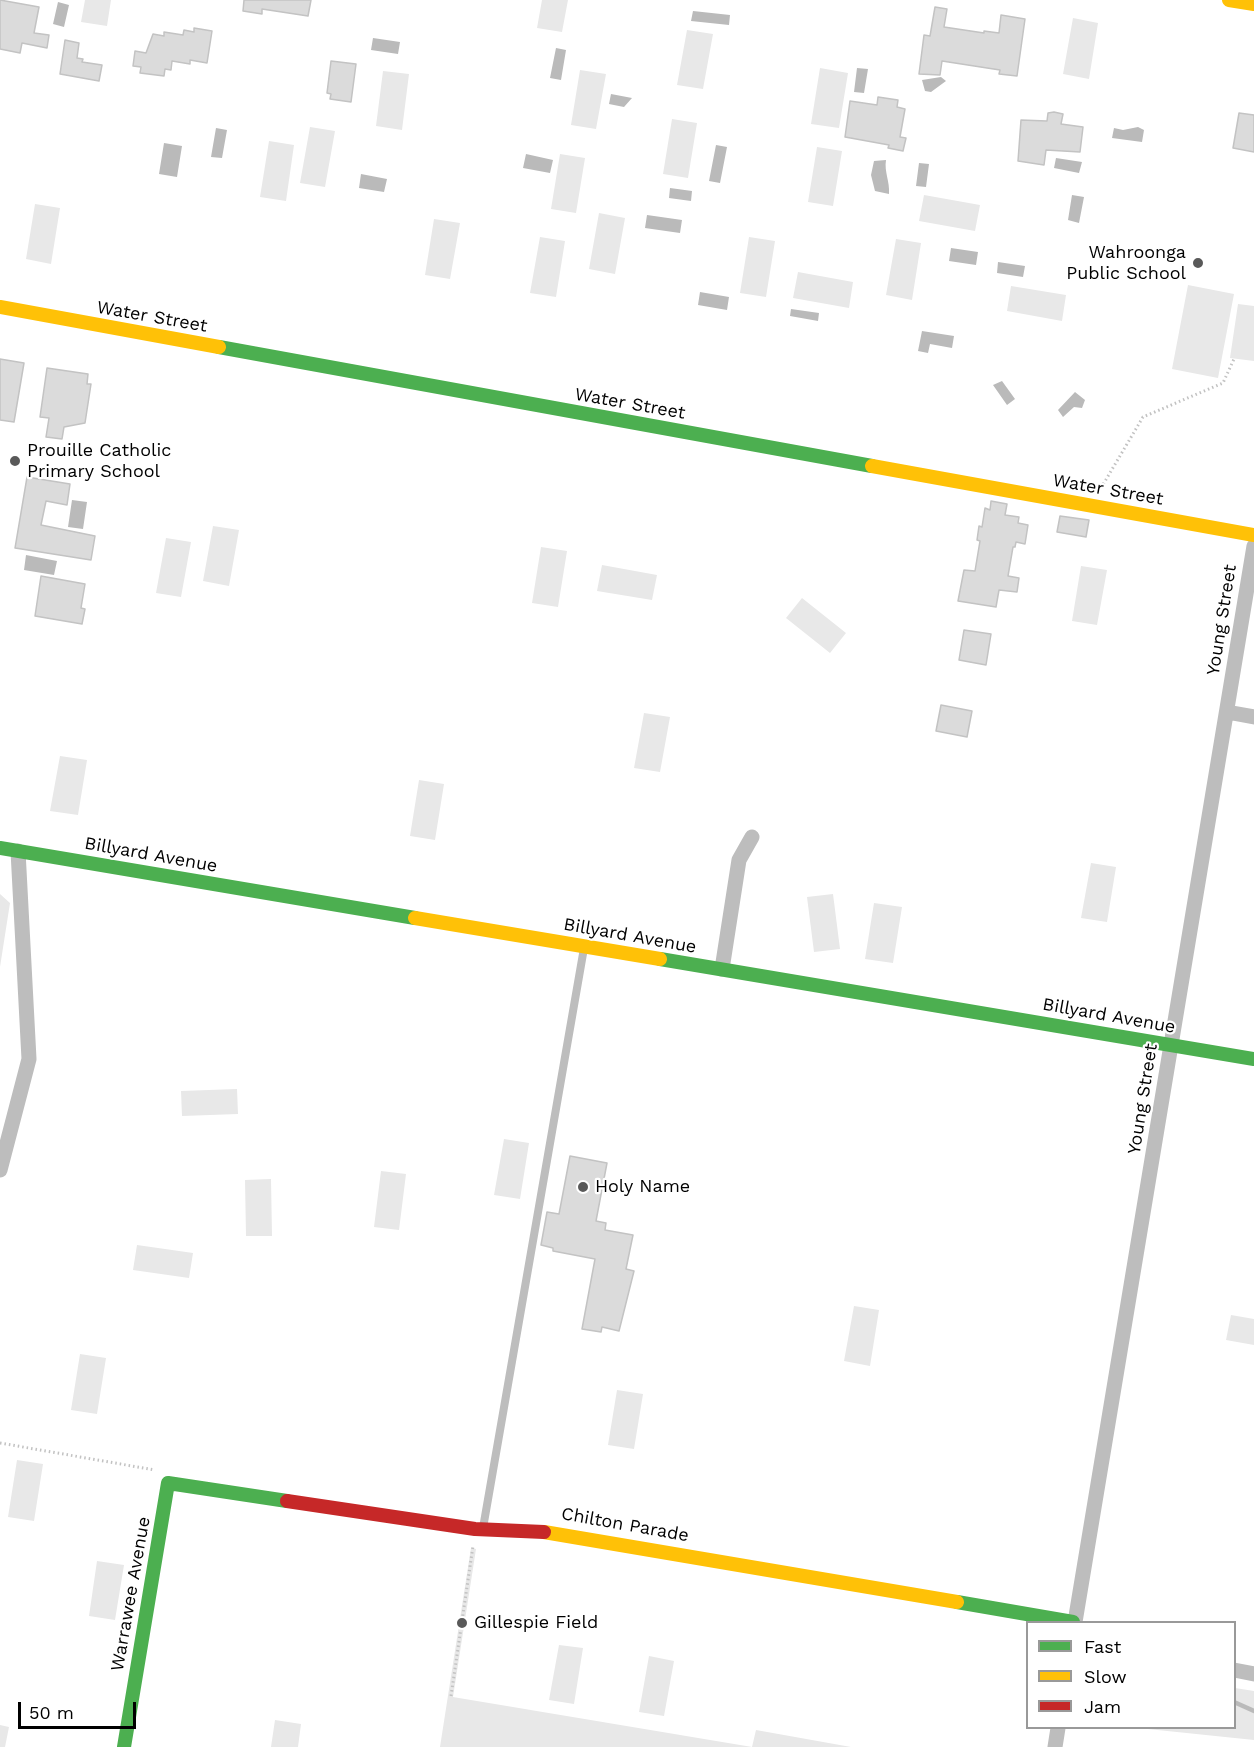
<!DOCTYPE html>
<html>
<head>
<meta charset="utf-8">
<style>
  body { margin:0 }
  #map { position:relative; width:1254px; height:1747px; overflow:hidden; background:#fff; font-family:"Work Sans",sans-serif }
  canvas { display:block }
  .legend { position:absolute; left:1026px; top:1621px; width:210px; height:108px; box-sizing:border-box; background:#fff; border:2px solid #999; margin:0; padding:8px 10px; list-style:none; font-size:18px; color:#000 }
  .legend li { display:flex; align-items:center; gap:12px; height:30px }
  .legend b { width:30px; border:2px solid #999 }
  .scale { position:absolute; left:18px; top:1702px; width:118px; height:27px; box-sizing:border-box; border:3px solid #000; border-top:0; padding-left:8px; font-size:18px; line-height:21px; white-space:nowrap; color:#000; -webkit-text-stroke:4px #fff; paint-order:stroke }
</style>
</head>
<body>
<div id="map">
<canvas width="1254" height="1747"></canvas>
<ul class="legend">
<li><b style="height:8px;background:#4caf50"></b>Fast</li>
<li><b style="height:8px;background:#ffc107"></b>Slow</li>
<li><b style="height:8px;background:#c62828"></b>Jam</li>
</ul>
<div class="scale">50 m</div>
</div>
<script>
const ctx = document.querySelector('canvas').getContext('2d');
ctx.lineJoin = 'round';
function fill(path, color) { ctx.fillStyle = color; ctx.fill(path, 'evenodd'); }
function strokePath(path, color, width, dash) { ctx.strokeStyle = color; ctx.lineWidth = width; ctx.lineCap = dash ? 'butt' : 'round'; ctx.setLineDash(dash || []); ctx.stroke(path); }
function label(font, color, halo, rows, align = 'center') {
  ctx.font = font + ' "Work Sans",sans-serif'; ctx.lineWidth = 4.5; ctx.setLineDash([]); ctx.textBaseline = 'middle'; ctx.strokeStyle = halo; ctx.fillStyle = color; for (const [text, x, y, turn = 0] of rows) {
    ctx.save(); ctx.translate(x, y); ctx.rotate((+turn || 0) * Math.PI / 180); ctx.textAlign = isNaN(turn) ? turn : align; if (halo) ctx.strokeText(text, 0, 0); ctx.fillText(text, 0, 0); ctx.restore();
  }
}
fill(new Path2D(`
  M85,0h26l-4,26 -26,-4z
  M542,0h26l-6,32 -25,-4z
  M1073,18l25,5 -9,56 -26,-5z
  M687,30l26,4 -10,55 -26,-4z
  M820,68l28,5 -9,55 -28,-4z
  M580,70l26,4 -10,55 -25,-4z
  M383,71l26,3 -7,56 -26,-4z
  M672,119l25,4 -9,55 -25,-4z
  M310,127l25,4 -10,56 -25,-4z
  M269,141l25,4 -8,56 -26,-4z
  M817,147l25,4 -9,55 -25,-4z
  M560,154l25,4 -9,55 -25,-4z
  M924,195l56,10 -5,26 -56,-10z
  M35,204l25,4 -9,56 -25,-5z
  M599,213l26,5 -10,56 -26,-5z
  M434,219l26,4 -10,56 -25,-4z
  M540,237l25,4 -9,56 -26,-4z
  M749,237l26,4 -9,56 -26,-4z
  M896,239l25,4 -9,57 -26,-5z
  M798,272l55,10 -4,26 -56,-10z
  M1188,285l46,9 -16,84 -46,-9z
  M1011,286l55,9 -4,26 -55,-10z
  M1238,304l16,2v55l-24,-3z
  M213,526l26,4 -10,56 -26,-5z
  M166,538l25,4 -10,55 -25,-4z
  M541,547l26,4 -9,56 -26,-4z
  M602,565l55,10 -5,25 -55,-9z
  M1081,566l26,4 -10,55 -25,-4z
  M802,598l44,35 -16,20 -44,-35z
  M644,713l26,4 -10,55 -26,-4z
  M60,756l27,4 -9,55 -28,-4z
  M419,780l25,4 -9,56 -25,-4z
  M1091,863l25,4 -9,55 -26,-4z
  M0,894l10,9 -10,64z
  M833,894l7,55 -26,3 -7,-55z
  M874,903l28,4 -9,56 -28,-4z
  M237,1089l1,25 -56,2 -1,-25z
  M504,1139l25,4 -9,56 -26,-4z
  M381,1171l25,3 -7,56 -25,-3z
  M271,1179l1,57h-26l-1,-56z
  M137,1245l56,8 -4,25 -56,-8z
  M854,1306l25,4 -9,56 -26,-5z
  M1231,1315l23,4v26l-28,-5z
  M80,1354l26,4 -9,56 -26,-4z
  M617,1390l26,4 -9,55 -26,-4z
  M17,1460l26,4 -9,57 -26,-4z
  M471,1548l5,1 -23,148 299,50 4,-17 95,17h-411z
  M97,1561l27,4 -9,55 -26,-4z
  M559,1645l24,3 -9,56 -25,-4z
  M649,1656l25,5 -10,55 -25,-4z
  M1235,1688l19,3v49l-106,-11 86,-1z
  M275,1720l26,4 -3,23h-27z
  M0,1725l9,2 -4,20h-5z`), '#e8e8e8');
fill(new Path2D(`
  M58,2l11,3 -5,22 -11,-3z
  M693,11l37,4 -1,10 -38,-4z
  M373,38l27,4 -2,12 -27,-4z
  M556,48l10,2 -5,30 -11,-2z
  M857,68l11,1 -4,24 -10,-1z
  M941,77l5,4 -15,11 -6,-1 -3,-11z
  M611,94l21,4 -8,9 -15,-3z
  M1138,127l6,3 -2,12 -30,-4 2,-10 9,2z
  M216,128l11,2 -5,28 -11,-1z
  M164,143l18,3 -5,31 -18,-3z
  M716,145l11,2 -7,36 -11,-2z
  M526,154l27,6 -3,13 -27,-5z
  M1056,158l26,4 -3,11 -25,-5z
  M886,160c-2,12 4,21 3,34l-14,-3 -4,-16 3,-14z
  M919,163l10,1 -3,23 -10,-1z
  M361,174l26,5 -3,13 -25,-4z
  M670,188l22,3 -1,10 -22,-3z
  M1072,195l12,2 -5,26 -11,-3z
  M647,215l35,5 -2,13 -35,-5z
  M951,248l27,4 -2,13 -27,-4z
  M998,262l27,4 -2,11 -26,-4z
  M700,292l29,5 -2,13 -29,-5z
  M791,309l28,4 -1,8 -28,-5z
  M922,331l32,5 -2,12 -22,-4 -2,9 -10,-2z
  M1002,381l13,18 -8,6 -14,-20z
  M1075,392l10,8 -3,8 -8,-1 -11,10 -5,-7z
  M72,500l15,2 -4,27 -15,-2z
  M26,555l31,6 -3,14 -30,-5z`), '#bababa');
strokePath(new Path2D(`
  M1234,1702l20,9`), '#bababa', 4.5);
const building = new Path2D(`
  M0,0l39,7 -5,26 15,2 -2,13 -25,-5 -2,10 -20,-4z
  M244,0h67l-3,16 -46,-7v5l-19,-3z
  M935,7l12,2 -3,18 40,6v-2l15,2 2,-18 24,4 -8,57 -18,-2 1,-4 -58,-9 -2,14 -21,-1 5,-39 6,1z
  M194,28l18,3 -5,32 -17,-3v4l-18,-3 -1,9 -6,-1 -1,7 -24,-3 1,-6 -8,-1 2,-15 11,2 7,-19 11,2v-4l19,3 1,-5 10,2z
  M65,40l14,3 -2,15 6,1 -1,3 20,3 -3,16 -39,-7z
  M331,61l25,3 -5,38 -21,-3 1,-5 -4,-1z
  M878,97l20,3 -1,7 8,2 -5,28 6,1 -3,13 -15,-3 1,-3 -44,-8 5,-36 27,4z
  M1054,112l9,2 -2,10 22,3 -3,25 -34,-2 -2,15 -26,-4 3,-41 26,1 1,-8z
  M1239,113l15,2v37l-21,-4z
  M0,359l24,4 -10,59 -14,-2z
  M47,368l41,6 -1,10h4l-6,39 -21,4 -2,12 -16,-2 3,-19 -9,-1z
  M27,477l43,7 -3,21 -21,-4 -5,24 54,11 -4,24 -76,-12z
  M991,501l16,3 -2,11 14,2 -1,6 10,2 -3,19 -9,-2 -1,5h-2l-5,29 11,2 -2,14 -18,-2 -3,17 -38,-6 6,-31 11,1 5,-30 -3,-1 2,-14 3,1 3,-19 5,2z
  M1060,516l29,4 -3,17 -29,-5z
  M41,576l44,8 -4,24 4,1 -3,15 -47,-8z
  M964,630l27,4 -5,31 -27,-5z
  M941,705l31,6 -5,26 -31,-6z
  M570,1156l37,7 -11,58 10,2 -1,7 28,5 -7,34 8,2 -15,60 -17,-4 -1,5 -19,-3 13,-70 -42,-8v-3l-12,-3 6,-33 12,2z`);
fill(building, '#dbdbdb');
strokePath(building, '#c3c3c3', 1.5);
strokePath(new Path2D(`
  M1101,488l42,-71 80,-34 11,-24
  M0,1443l155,27
  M451,1696l22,-150`), '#c2c2c2', 3, [1.5, 3]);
strokePath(new Path2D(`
  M483,1528l101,-580`), '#bdbdbd', 8);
strokePath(new Path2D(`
  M1227,712l27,5
  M722,969l17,-109 13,-23
  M0,1170l29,-111 -11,-208
  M1075,1622l179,-1076
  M1234,1670l20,4
  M1055,1747l3,-19`), '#bdbdbd', 15);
strokePath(new Path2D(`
  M219,347l653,119
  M0,848l415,70
  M660,959l594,100
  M957,1602l116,20
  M124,1747l44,-264 119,18`), '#4caf50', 14);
strokePath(new Path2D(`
  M1229,0l25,4
  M0,307l219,40
  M872,466l382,69
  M415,918l245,41
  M544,1532l413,70`), '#ffc107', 14);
strokePath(new Path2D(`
  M287,1501l188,28 69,3`), '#c62828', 14);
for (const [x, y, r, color] of [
  [1198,263,6,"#595959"],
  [15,461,6,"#595959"],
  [583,1187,6,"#595959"],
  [462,1623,6,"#595959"]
]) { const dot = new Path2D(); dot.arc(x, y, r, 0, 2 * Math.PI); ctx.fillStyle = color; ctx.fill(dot); strokePath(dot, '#fff', 2); }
label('18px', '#000', '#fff', [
  ["Wahroonga",1186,253,"right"],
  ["Public School",1186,274,"right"],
  ["Prouille Catholic",27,451],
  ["Primary School",27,472],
  ["Holy Name",595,1187],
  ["Gillespie Field",474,1623]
], 'left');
label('18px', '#000', '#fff', [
  ["Water Street",152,317,10],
  ["Water Street",630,404,10],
  ["Water Street",1108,490,10],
  ["Young Street",1222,620,-81],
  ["Billyard Avenue",151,855,10],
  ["Billyard Avenue",630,936,10],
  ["Billyard Avenue",1109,1016,10],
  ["Young Street",1143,1099,-81],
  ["Chilton Parade",625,1525,10],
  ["Warrawee Avenue",131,1594,-80]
]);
</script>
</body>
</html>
